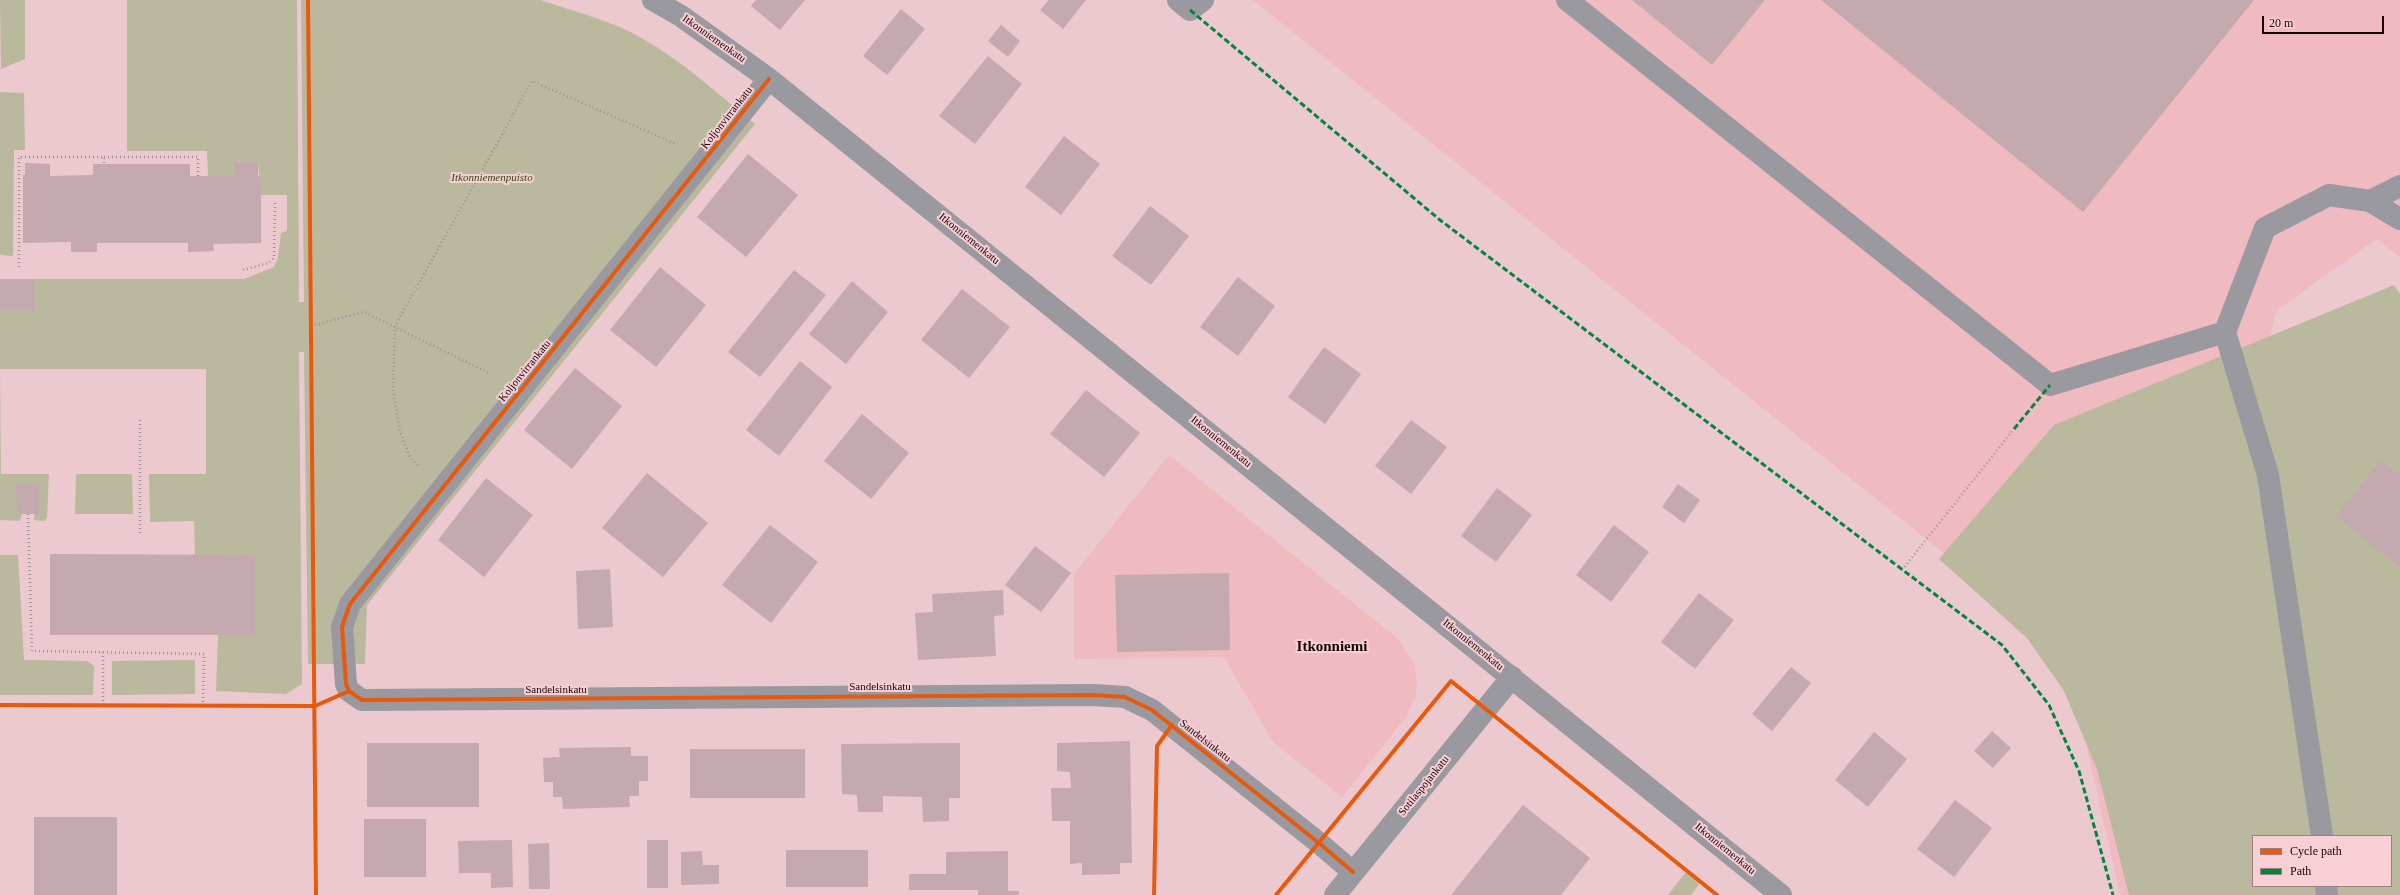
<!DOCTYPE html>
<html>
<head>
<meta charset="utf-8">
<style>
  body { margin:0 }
  #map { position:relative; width:2400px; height:895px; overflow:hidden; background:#ebc9ce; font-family:"Times New Roman",serif }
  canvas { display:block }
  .legend { position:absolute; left:2252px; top:835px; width:140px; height:52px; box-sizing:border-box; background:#f7cfd4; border:1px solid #9e7e82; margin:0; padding:5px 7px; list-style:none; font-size:12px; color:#180508 }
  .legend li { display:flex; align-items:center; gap:8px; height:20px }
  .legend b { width:20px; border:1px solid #9e7e82 }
  .scale { position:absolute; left:2262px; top:16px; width:122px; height:18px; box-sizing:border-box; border:2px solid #180508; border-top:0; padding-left:5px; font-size:12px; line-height:14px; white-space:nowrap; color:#180508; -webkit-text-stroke:3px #f7cfd4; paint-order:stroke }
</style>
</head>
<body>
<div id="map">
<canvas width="2400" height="895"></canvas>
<ul class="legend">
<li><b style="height:5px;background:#e8590c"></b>Cycle path</li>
<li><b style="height:5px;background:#00873e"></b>Path</li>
</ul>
<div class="scale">20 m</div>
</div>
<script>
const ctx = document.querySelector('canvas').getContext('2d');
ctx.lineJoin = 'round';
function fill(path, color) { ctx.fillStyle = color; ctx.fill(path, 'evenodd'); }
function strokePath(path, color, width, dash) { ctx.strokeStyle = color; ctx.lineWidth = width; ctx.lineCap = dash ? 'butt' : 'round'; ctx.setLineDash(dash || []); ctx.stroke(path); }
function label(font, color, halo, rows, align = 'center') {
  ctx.font = font + ' "Times New Roman",serif'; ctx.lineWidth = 4; ctx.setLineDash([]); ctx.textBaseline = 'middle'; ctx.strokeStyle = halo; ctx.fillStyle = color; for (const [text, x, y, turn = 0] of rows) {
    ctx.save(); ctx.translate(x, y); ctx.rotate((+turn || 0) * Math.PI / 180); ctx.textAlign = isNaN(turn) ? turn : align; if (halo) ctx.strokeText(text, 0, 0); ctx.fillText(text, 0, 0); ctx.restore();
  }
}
fill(new Path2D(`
  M1253,0h1147v257l-23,-18 -100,71 -7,26 -17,550 73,9h-206l-55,-245z
  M1169,455l229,184 16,24 3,19 -2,15 -8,19 -65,81 -69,-55 -49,-85 -150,2v-85z`), '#f0bac1');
fill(new Path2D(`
  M0,0h25v59l-24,10z
  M127,0h170l2,302h5l-3,-302h239c35,12 71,20 103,39 41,23 76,56 112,85l-388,481 -2,59h-57l-4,-312h-5l3,332 -16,10 -70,-3 2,-56h37l-1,-80h-59l-1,-34 -44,1 -1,-48h57v-105h-206l1,105h48l-2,44 -3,3 -10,-1v-6h5v-31h-22v31h5l-2,7 -20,-1v-216l34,-1v-24h210l30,-12 4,-10 3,-24 6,-2v-36h-26l-3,-33h-24l-1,14h-25l-1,-25h-80z
  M0,92l24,1 1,57h-11l-1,106 -13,-1z
  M2394,285l6,9v601h-271l-32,-126 -33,-78 -37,-53 -88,-79 115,-134zM2253,836h138v50h-138z
  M76,474h56l1,40h-58z
  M0,555h18l6,105 63,1 7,5 -1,29h-93z
  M195,660v34l-83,1v-34z
  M1686,872l14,11 -9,12h-23z`), '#bab89d');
fill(new Path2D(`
  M756,0h49l-25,30 -29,-24z
  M1049,0h37l-23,29 -23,-19z
  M1632,0h133l-53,65z
  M1821,0h433l-171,212z
  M901,9l24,20 -38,46 -24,-19z
  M1001,25l19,16 -12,16 -20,-16z
  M988,56l34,28 -47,60 -36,-28z
  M1064,136l36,28 -39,51 -36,-28z
  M748,154l50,41 -52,62 -49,-40z
  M234,162h24v14l3,1v66l-48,1 1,7 -26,1v-9h-91v9h-26v-10l-48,1v-68h2v-12l25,1v12l43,-1v-11h97v12h43z
  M1150,206l39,30 -38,49 -39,-29z
  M660,267l46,38 -50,62 -46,-37z
  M794,270l32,25 -66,82 -32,-25z
  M1238,277l37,29 -37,50 -38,-29z
  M0,279h34l1,32h-35z
  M852,281l36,31 -42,52 -37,-30z
  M962,289l48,38 -41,51 -48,-38z
  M1324,347l37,27 -36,50 -37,-27z
  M800,361l32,26 -53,69 -33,-26z
  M575,368l47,38 -50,63 -48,-39z
  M1086,390l54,43 -36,44 -54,-43z
  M862,414l47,39 -38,46 -47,-38z
  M1411,420l36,27 -36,47 -36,-28z
  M2381,460l19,16v91l-64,-50z
  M647,473l61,50 -45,54 -61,-49z
  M486,478l47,37 -49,62 -46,-37z
  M16,483h23v31h-22z
  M1678,484l22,16 -16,23 -22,-16z
  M1497,488l35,27 -36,47 -35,-26z
  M770,525l48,37 -47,61 -49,-38z
  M1614,525l35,27 -38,50 -35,-27z
  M1035,546l36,27 -30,39 -36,-27z
  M50,554l205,1v80h-205z
  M610,569l3,58 -35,2 -2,-58z
  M1229,573l1,77 -113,2 -2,-77z
  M1003,590l1,25 -10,1 2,40 -78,4 -3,-47 18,-1 -1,-18z
  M1699,593l35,27 -39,49 -34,-27z
  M1791,667l20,16 -39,48 -20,-17z
  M1992,731l19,17 -18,20 -19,-17z
  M1874,732l33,27 -39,48 -33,-27z
  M1130,741l2,122h-12v11l-38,1v-12l-12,1v-43h-18l-1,-33h20l-1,-16 -13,-1v-28z
  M367,743h112v64h-112z
  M960,743v55h-11v23l-26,1 -1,-25 -39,-1v16h-25l-1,-17 -15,-1 -1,-50z
  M631,747v9h17v25h-9v15h-10l1,11 -67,2 -1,-12h-9v-15h-9l-1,-24 17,-1 -1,-9z
  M690,749h115v49h-115z
  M1955,800l37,28 -38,49 -37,-28z
  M1523,805l67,53 -29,37h-110z
  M34,817h83v78h-83z
  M364,819h62v58h-62z
  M512,840l1,47 -22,1v-15h-32l-1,-32z
  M647,840h21v48h-21z
  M549,843l1,46h-21l-1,-45z
  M786,850h82v37h-82z
  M702,851l1,14h16v19l-38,1v-33z
  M1008,851v40h11v4h-41v-5h-69v-16h37v-22z`), '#c4aaae');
strokePath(new Path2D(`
  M104,157h94v19
  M19,267v-110h85v6
  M243,270l26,-7 5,-5 1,-55
  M311,326l53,-14 127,62
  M140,420v113
  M418,465l-7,-6 -11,-27 -7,-40 2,-66 137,-245 144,63
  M28,514l4,137 172,3 -1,52
  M1902,570l112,-141
  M103,652v53`), '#9e9398', 2.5, [1, 3]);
strokePath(new Path2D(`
  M653,0l28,16 88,63 1012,816
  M1178,0l12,10 13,-10
  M1567,0l483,385 175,-53
  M769,79l-419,525 -8,23 4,57 3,7 13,9 731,-5 32,2 27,13 167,133 34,29
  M2370,201l30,-15
  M2322,836l-54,-361 -43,-143 40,-104 64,-33 41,6 30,18
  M2326,886l1,9
  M1335,895l177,-218`), '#99999f', 22);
strokePath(new Path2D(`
  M1190,10l250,210 562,425 47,60 30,66 34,124
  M2014,429l36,-44`), '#00873e', 3, [6, 3]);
strokePath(new Path2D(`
  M308,0l8,895
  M349,691l13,9 731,-5 32,2 27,13 167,133 34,29
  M349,691l-3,-7 -4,-57 8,-23 419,-525
  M0,705l315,1 34,-15
  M1154,895l3,-149 15,-21
  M1276,895l175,-214 266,214`), '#e8590c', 4);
label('11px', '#180508', '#f7cfd4', [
  ["Itkonniemenkatu",714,39,35],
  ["Koljonvirrankatu",727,118,-52],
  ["Itkonniemenkatu",969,239,39],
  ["Koljonvirrankatu",525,371,-51],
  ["Itkonniemenkatu",1221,442,39],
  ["Itkonniemenkatu",1473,645,39],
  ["Sandelsinkatu",880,687],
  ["Sandelsinkatu",556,690],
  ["Sandelsinkatu",1205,741,38],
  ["Sotilaspojankatu",1424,786,-51],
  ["Itkonniemenkatu",1725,849,39]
]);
label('italic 11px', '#2d4602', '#f7cfd4', [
  ["Itkonniemenpuisto",492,178]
]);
label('bold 15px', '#180508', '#f7cfd4', [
  ["Itkonniemi",1332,647]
]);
</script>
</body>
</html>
